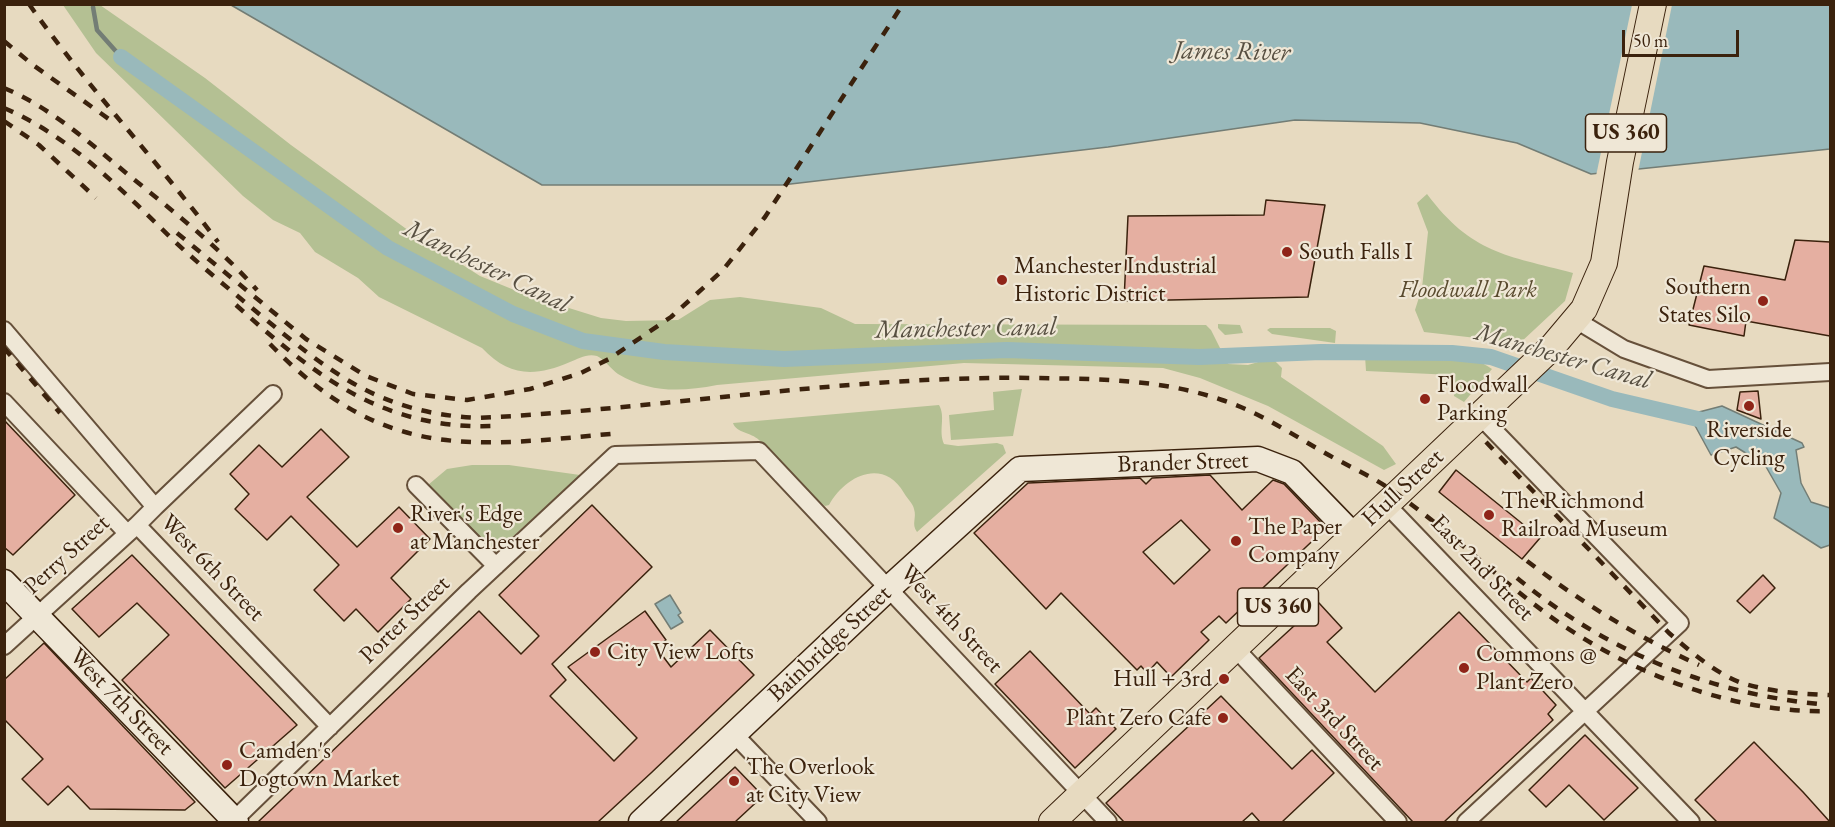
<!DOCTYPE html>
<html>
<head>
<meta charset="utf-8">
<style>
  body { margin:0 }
  #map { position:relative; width:1835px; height:827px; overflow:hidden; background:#e7dac0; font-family:"EB Garamond",serif }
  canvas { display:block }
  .frame { position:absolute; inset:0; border:6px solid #3b220d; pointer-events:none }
  .scale { position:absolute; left:1622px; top:30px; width:117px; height:27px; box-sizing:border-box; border:3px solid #3b220d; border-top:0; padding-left:8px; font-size:18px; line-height:21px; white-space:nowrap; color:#3b220d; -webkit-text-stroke:4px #efe7d6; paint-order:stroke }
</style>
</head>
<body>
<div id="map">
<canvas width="1835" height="827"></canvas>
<div class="frame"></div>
<div class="scale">50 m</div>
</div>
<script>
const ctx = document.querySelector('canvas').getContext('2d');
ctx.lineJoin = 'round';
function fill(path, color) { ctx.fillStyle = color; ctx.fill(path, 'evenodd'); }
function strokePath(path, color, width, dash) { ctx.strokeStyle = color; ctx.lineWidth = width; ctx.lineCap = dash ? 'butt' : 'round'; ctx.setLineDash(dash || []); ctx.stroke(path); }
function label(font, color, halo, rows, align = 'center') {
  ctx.font = font + ' "EB Garamond",serif'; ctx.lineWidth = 4.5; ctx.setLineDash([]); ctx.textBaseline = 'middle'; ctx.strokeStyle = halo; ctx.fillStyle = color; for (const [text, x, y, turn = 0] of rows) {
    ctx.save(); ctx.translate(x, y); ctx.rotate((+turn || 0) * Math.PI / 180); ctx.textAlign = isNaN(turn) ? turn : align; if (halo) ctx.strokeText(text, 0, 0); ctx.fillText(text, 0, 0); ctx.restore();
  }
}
fill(new Path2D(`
  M63,5h37l105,73 86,67 114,83 75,48 44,18 77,24 25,3 52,-1 32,-20 30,-3 81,11 34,16 351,1 5,5 17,34 20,1 24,-7 10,10 -1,9 102,69 13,18 -12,6 -116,-64 -68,-28 -37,-10 -199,-5 -247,22c-36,7 -67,8 -99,-11 -7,-5 -14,-15 -21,-18 -10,-3 -19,3 -27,6 -35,15 -61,15 -88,-14l-103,-51 -21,-19 -43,-26 -15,-19 -27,-13 -30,-24 -147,-143z
  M1427,194c45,60 79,61 146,79l-8,28 -45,42 -96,-11 -9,-22 7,-22 6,-56 -11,-29z
  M1218,324l22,1 3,8 -18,2 -7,-7z
  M1270,328h60l6,3 -1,12 -63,-9 -5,-4z
  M1365,356c20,0 40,4 60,4 27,-1 44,-7 67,9l-28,33 -10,-6 -1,-21 -87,-4z
  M1022,389l-9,47 -62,4 -2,-25 45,-5 -1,-18z
  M939,405c7,12 -1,26 5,39l14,2 39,-3 6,2 3,8 -89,79c-6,-8 0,-14 -3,-23 -1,-5 -7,-11 -10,-16 -21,-36 -59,-17 -75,12l-4,1c-25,-18 -42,-45 -66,-66 -8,-8 -23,-7 -26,-17z
  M472,465h37l71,10 -84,77 -68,-67 19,-16z`), '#b4c093');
const water = new Path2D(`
  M231,5h1599v144l-239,25 -74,-31 -97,-20 -125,-3 -187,27 -326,38h-240z
  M1722,406l80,37 2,4 -8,3 5,33 10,19 19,6v37l-9,3 -47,-30 7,-25 -16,-28 -29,-18 -25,8 -18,-33 6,-10z
  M670,595l11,18 -3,2 5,7 -12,7 -16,-25z`);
fill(water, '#99b9bb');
strokePath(water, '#737d75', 1.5);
fill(new Path2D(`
  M1632,5h40l-34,167 -42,4z`), '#e7dac0');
strokePath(new Path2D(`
  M93,7l4,23 24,27`), '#737d75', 4.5);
strokePath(new Path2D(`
  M121,57l267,191 125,66 70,27 81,11 120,7 223,-9 192,7 122,-5 131,1 39,4 121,42 103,24`), '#99b9bb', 16);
const building = new Path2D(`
  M1266,200l59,5 -17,92 -184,4 4,-85 136,-1z
  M1795,240l35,2v94l-84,-15 -2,15 -55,-11 15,-59 81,14z
  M1758,391l3,28 -24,-9 3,-18z
  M4,420l71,75 -62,60 -9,-8z
  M321,429l28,28 -42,40 50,50 42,-40 31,32 -39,39 20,21 -33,33 -22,-23 -12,12 -30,-31 25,-25 -48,-49 -24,24 -32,-31 14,-15 -19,-20 29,-29 23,22z
  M1456,470l84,68 -18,21 -83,-67z
  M1210,475l32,35 31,-30 11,4 42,44 -100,95 -7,-7 -18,16 8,8 -38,37 -14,-15 -10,11 -6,-7 -4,4 -76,-77 -15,16 -72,-76 54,-50 112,-5 6,6 6,-6zM1181,520l29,30 -36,34 -31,-32z
  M592,505l60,62 -100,97 14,16 -16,16 64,65 23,-23 -69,-71 77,-56 21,29 -10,7 15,20 39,-37 44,45 -103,98 -53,49h-340l221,-211 42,43 18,-18 -40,-41z
  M132,555l165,170 -72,63 -103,-108 47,-45 -32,-32 -38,34 -27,-28z
  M1763,575l12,13 -25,25 -13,-12z
  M1319,603l23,25 -15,14 48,50 84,-80 68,70 4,-4 25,27 -8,9 5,6 -109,102h-31l-154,-164z
  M44,643l151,159 -10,8 -95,-1 -22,-23 -20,19 -26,-26 21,-20 -39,-40v-39z
  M1030,651l60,63 6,-6 20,21 -41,39 -80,-84z
  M1221,696l71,73 20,-19 22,23 -52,49h-22l-8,-9 -10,9h-118l-18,-19z
  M1585,735l53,53 -34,32 -35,-35 -23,22 -17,-17z
  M1754,742l49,50 27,30h-113l-22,-22z
  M735,767l28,29 -28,26h-59z`);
fill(building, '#e5afa1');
strokePath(building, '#3b220d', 1.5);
const street = new Path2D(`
  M1576,320l48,29 84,30 122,-7
  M4,330l151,177 -18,18 193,202
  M4,402l123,131
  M416,485l80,81
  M1387,505l304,317
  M155,507l118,-113
  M4,646l133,-121
  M1235,648l163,174
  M734,734l84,88
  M232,822l237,-231 146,-136 144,-4 349,371
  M1466,822l214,-199 -200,-207`);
const secondary = new Path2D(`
  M4,582l232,240
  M641,822l248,-234 131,-119 238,-10 34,13 61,63`);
const primary = new Path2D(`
  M1052,822l500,-475 32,-38 20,-46 16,-101 33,-158`);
strokePath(street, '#66503a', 20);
strokePath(secondary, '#3b220d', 27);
strokePath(primary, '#3b220d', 28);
strokePath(street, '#efe7d6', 16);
strokePath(secondary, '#efe7d6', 24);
strokePath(primary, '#e7dac0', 26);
strokePath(new Path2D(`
  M29,4c59,84 128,156 189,238
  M4,41l29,24 80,57
  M4,88c48,20 88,57 127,89 44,36 88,70 126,113
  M4,108c65,28 115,79 165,128 28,27 59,52 89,77 73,60 121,100 220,105 186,-9 371,-43 557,-40 64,1 126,1 187,22 34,11 65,31 96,49 27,16 57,28 82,47 51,37 97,81 147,118 79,58 186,100 283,97
  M4,121l35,24 57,53
  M177,233l129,106 60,37 47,18 54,6 63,-11 51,-16 28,-14 62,-42 52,-47 42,-53 138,-213
  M236,305c78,70 147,125 257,121
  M270,344c114,118 200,103 350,89
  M4,348l56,65
  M1486,442l183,191c21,18 47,41 73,50 28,9 60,11 88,12
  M1527,561c54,41 110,76 172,104
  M1517,578c88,72 189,115 302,126`), '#3b220d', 4.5, [10, 10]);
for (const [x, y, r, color] of [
  [1287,252,6,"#8f2418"],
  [1002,280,6,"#8f2418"],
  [1763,301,6,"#8f2418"],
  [1425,399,6,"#8f2418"],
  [1749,406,6,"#8f2418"],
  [1489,515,6,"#8f2418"],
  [398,528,6,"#8f2418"],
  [1236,541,6,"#8f2418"],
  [595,652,6,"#8f2418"],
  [1464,668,6,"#8f2418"],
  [1224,679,6,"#8f2418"],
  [1223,718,6,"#8f2418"],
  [227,765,6,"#8f2418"],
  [734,781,6,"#8f2418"]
]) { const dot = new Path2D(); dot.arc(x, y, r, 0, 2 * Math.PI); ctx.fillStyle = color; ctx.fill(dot); strokePath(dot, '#efe7d6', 2); }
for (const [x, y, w] of [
  [1626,133,81],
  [1278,607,81]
]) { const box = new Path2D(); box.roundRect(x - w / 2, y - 19, w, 38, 4.5); ctx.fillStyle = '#efe7d6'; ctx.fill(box); strokePath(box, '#3b220d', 1.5); }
label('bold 22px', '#3b220d', null, [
  ["US 360",1626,133],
  ["US 360",1278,607]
]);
label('24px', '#3b220d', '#efe7d6', [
  ["South Falls I",1299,252],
  ["Manchester Industrial",1014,266],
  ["Historic District",1014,294],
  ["Southern",1751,287,"right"],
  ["States Silo",1751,315,"right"],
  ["Floodwall",1437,385],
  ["Parking",1437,413],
  ["Riverside",1749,430,"center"],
  ["Cycling",1749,458,"center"],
  ["The Richmond",1501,501],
  ["Railroad Museum",1501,529],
  ["River's Edge",410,514],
  ["at Manchester",410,542],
  ["The Paper",1248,527],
  ["Company",1248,555],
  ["City View Lofts",607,652],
  ["Commons @",1476,654],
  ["Plant Zero",1476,682],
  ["Hull + 3rd",1212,679,"right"],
  ["Plant Zero Cafe",1211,718,"right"],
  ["Camden's",239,751],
  ["Dogtown Market",239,779],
  ["The Overlook",746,767],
  ["at City View",746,795]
], 'left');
label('italic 24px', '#594a2e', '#efe7d6', [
  ["Floodwall Park",1468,290]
]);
label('24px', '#3b220d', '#efe7d6', [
  ["Brander Street",1183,463,-2],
  ["Hull Street",1403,488,-43],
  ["Perry Street",67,555,-42],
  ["West 6th Street",212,568,46],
  ["East 2nd Street",1482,568,46],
  ["West 4th Street",951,619,47],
  ["Porter Street",405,620,-44],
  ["Bainbridge Street",830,644,-43],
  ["West 7th Street",121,702,46],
  ["East 3rd Street",1334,719,47]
]);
label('italic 26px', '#574f41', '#efe7d6', [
  ["James River",1232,52,1],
  ["Manchester Canal",487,267,26],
  ["Manchester Canal",966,329,-1],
  ["Manchester Canal",1563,357,16]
]);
</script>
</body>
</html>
